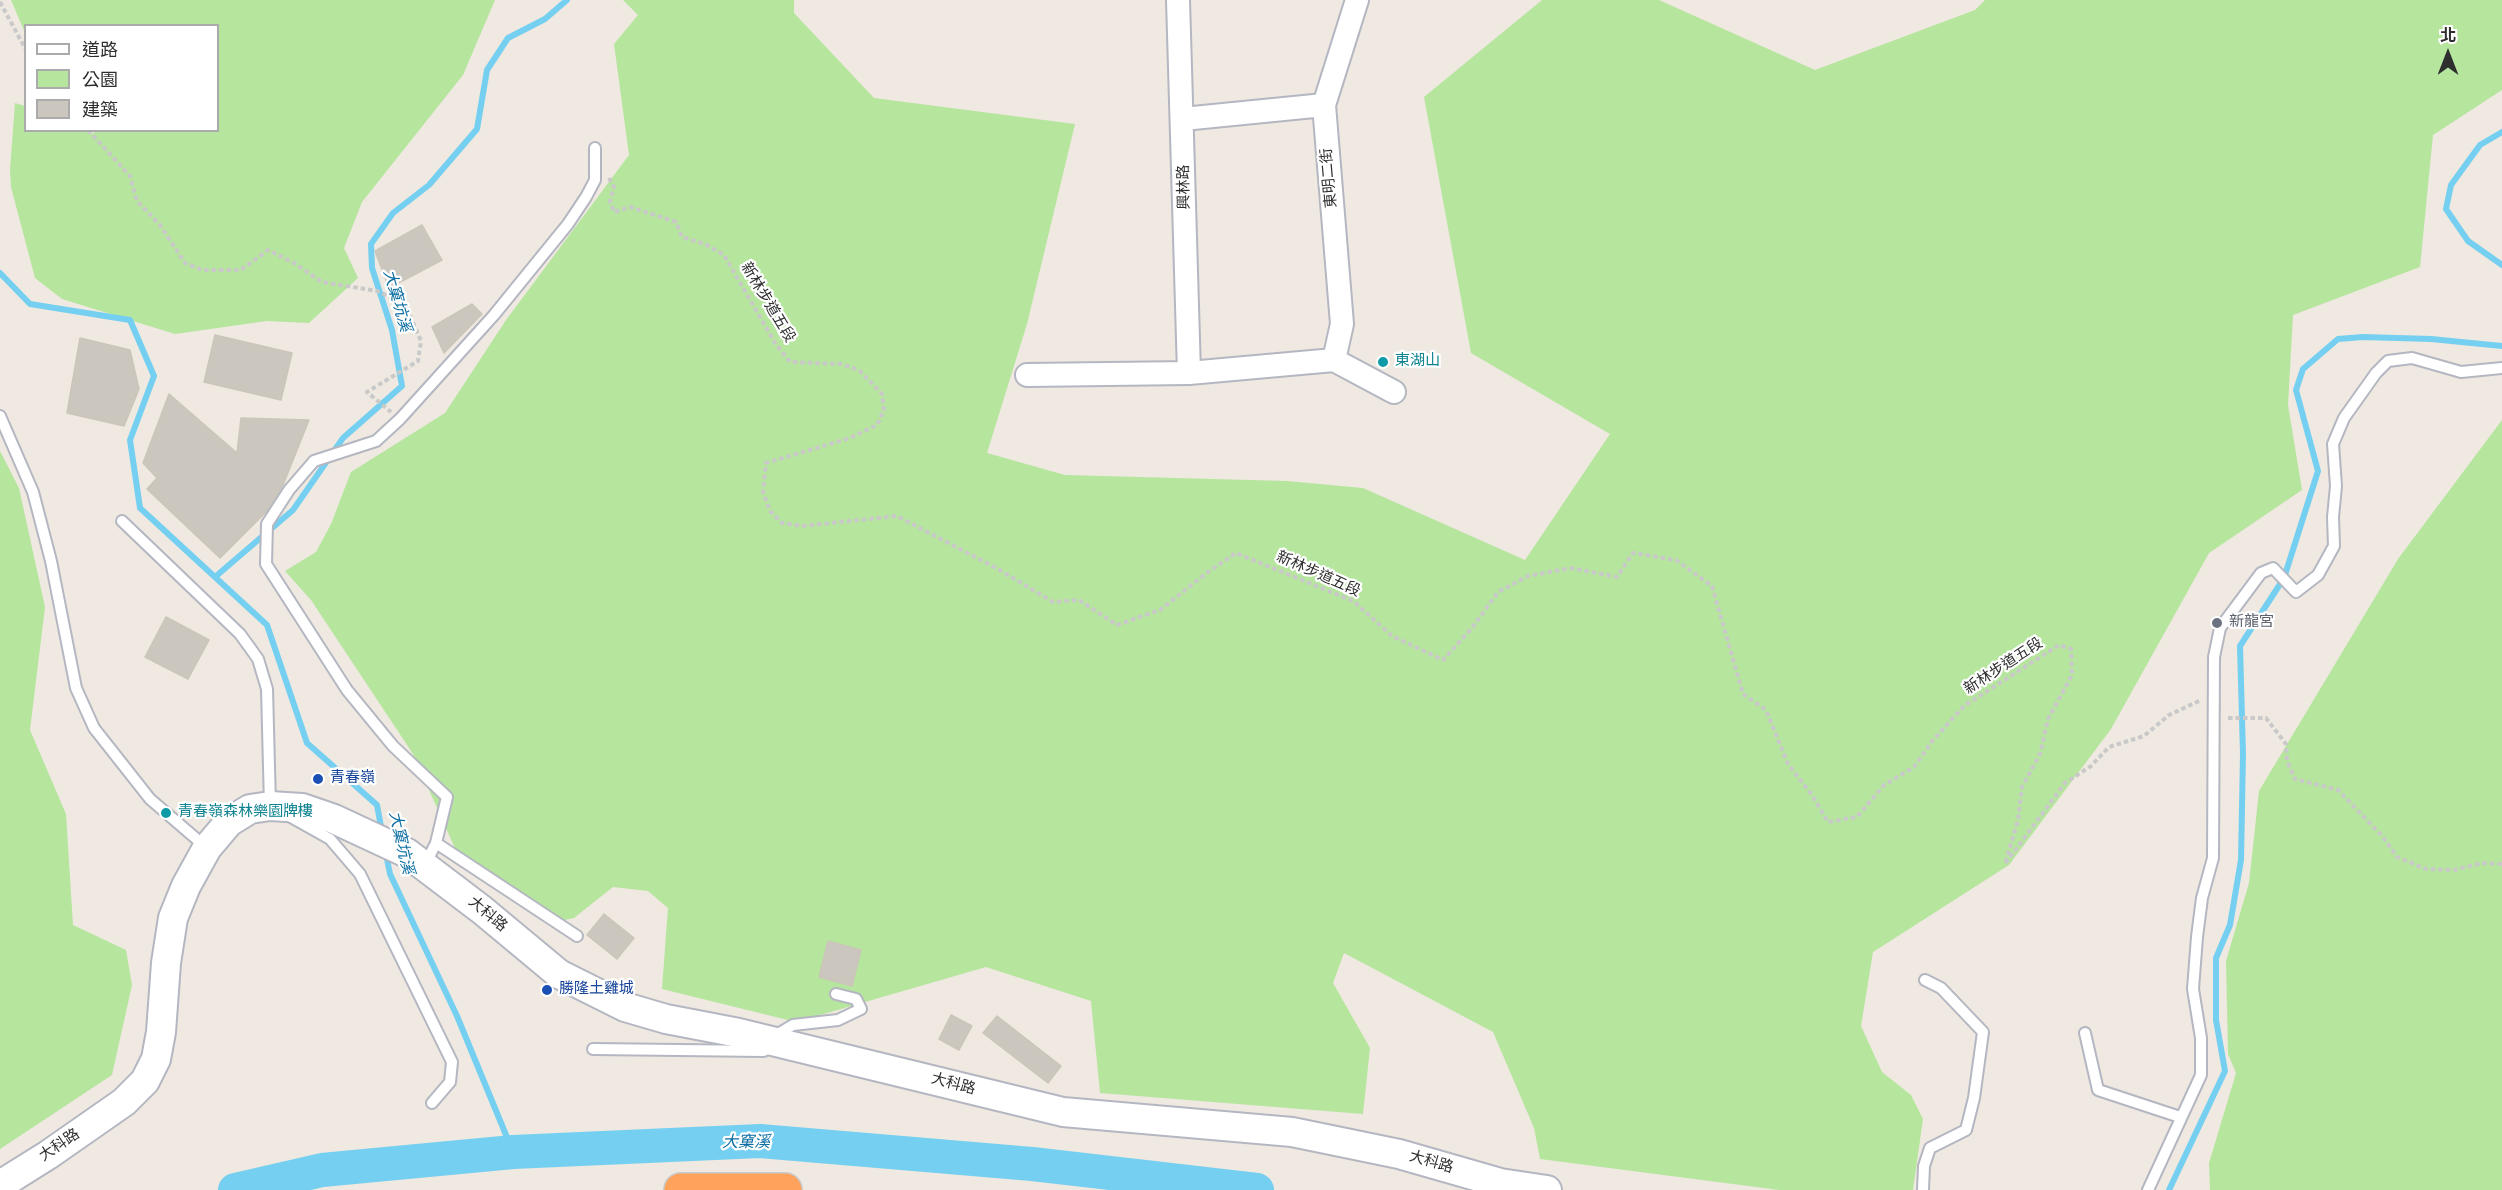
<!DOCTYPE html>
<html>
<head>
<meta charset="utf-8">
<style>
  body { margin:0 }
  #map { position:relative; width:2502px; height:1190px; overflow:hidden; background:#efe9e1; font-family:"Source Sans 3","Noto Sans TC",sans-serif }
  canvas { display:block }
  .legend { position:absolute; left:24px; top:24px; width:195px; height:108px; box-sizing:border-box; background:#fff; border:2px solid #ababab; margin:0; padding:8px 10px; list-style:none; font-size:18px; color:#2e2e2e }
  .legend li { display:flex; align-items:center; gap:12px; height:30px }
  .legend b { width:30px; border:2px solid #ababab }
  .north { position:absolute; left:2418px; top:24px; width:60px; height:60px; -webkit-text-stroke:4px #fff; paint-order:stroke; rotate:0deg; font-size:16px; font-weight:700; line-height:24px; text-align:center; color:#2e2e2e }
  .north::after { content:''; display:block; margin:auto; width:21px; height:27px; background:#2e2e2e; clip-path:polygon(50% 0,100% 100%,50% 72%,0 100%) }
</style>
</head>
<body>
<div id="map">
<canvas width="2502" height="1190"></canvas>
<ul class="legend">
<li><b style="height:8px;background:#fff"></b>道路</li>
<li><b style="height:16px;background:#b6e59e"></b>公園</li>
<li><b style="height:16px;background:#cbc7bf"></b>建築</li>
</ul>
<div class="north">北</div>
</div>
<script>
const ctx = document.querySelector('canvas').getContext('2d');
ctx.lineJoin = 'round';
function fill(path, color) { ctx.fillStyle = color; ctx.fill(path, 'evenodd'); }
function strokePath(path, color, width, dash) { ctx.strokeStyle = color; ctx.lineWidth = width; ctx.lineCap = dash ? 'butt' : 'round'; ctx.setLineDash(dash || []); ctx.stroke(path); }
function label(font, color, halo, rows, align = 'center') {
  ctx.font = font + ' "Source Sans 3","Noto Sans TC",sans-serif'; ctx.lineWidth = 4.5; ctx.setLineDash([]); ctx.textBaseline = 'middle'; ctx.strokeStyle = halo; ctx.fillStyle = color; for (const [text, x, y, turn = 0] of rows) {
    ctx.save(); ctx.translate(x, y); ctx.rotate((+turn || 0) * Math.PI / 180); ctx.textAlign = isNaN(turn) ? turn : align; if (halo) ctx.strokeText(text, 0, 0); ctx.fillText(text, 0, 0); ctx.restore();
  }
}
fill(new Path2D(`
  M11,0h484l-32,75 -101,127 -18,46 14,30 -49,45 -42,-2 -92,13 -113,-35 -27,-21 -24,-91 -1,-17 5,-67 10,3 1,24 59,1 6,3 9,-4h118v-104h-192l-1,7z
  M623,0h171v13l80,85 201,26 -48,200 -40,129 78,22 222,6 76,7 162,72 85,-126 -139,-81 -47,-256 118,-97h117l156,70 160,-60 10,-10h517v90l-69,45 -13,132 -127,48 -5,90 14,85 -93,63 -98,176 -102,136 -136,87 -12,74 21,46 29,23 12,24 -10,71h-134l-239,-31 -6,-31 -41,-96 -149,-79 -11,30 37,65 -7,66 -263,-21 -9,-92 -105,-34 -190,55 -134,-33 6,-81 -20,-17 -35,-4 -39,31 -23,5 -93,-68 -45,-101 -102,-154 -26,-29 31,-19 15,-28 20,-52 94,-59 61,-93 123,-165 -15,-111 24,-29z
  M2502,420v770h-292l-1,-27 27,-90 -8,-19 -2,-93 23,-78 10,-92 139,-232z
  M0,451l19,37 26,119 -15,123 36,84 7,111 53,25 6,35 -20,90 -112,74z`), '#b6e59e');
strokePath(new Path2D(`
  M2502,132l-22,13 -29,40 -5,24 22,32 34,24
  M0,273l30,31 100,16 24,56 -24,64 10,68 127,117 40,118 70,62 5,27
  M215,577l78,-67 50,-72 59,-52 -10,-56 -20,-62 -1,-24 22,-31 36,-28 48,-56 10,-59 21,-32 37,-19 22,-19
  M386,854l4,20 67,142 56,136
  M2169,1190l56,-119 -9,-51v-62l14,-33 11,-65 2,-106 -3,-108 44,-68 34,-107 -22,-81 7,-21 35,-30 25,-2 68,2 71,7`), '#75cff0', 6);
strokePath(new Path2D(`
  M235,1190l87,-20 191,-18 247,-11 272,23 225,26`), '#75cff0', 34);
const building = new Path2D(`
  M422,225l20,35 -53,28 -14,-37z
  M472,304l10,10 -38,39 -12,-26z
  M215,335l77,18 -11,47 -77,-18z
  M80,338l50,12 9,39 -15,37 -57,-13z
  M169,394l68,59 4,-35 68,2 -26,65 -17,27 -46,46 -73,-69 10,-11 -14,-15z
  M166,617l43,23 -21,39 -43,-22z
  M604,914l30,24 -17,21 -30,-24z
  M828,941l33,9 -9,36 -33,-9z
  M951,1015l21,11 -13,24 -20,-11z
  M997,1016l64,50 -13,17 -65,-50z`);
fill(building, '#cbc7bf');
strokePath(building, '#cbc5ba', 1.5);
const service = new Path2D(`
  M0,416l33,76 18,69 25,127 18,40 56,71 57,49
  M122,521l118,113 18,25 9,30 3,116
  M289,816l41,23 30,35 92,188 -2,20 -18,21
  M436,843l141,93
  M425,865l11,-22 11,-46 -54,-51 -46,-56 -81,-126 1,-40 22,-34 25,-29 62,-20 24,-22 94,-104 74,-91 18,-27 9,-17v-32
  M2085,1033l13,57 82,27
  M773,1037l20,-12 45,-5 23,-11 -5,-10 -20,-5
  M593,1049l171,2
  M1923,1190l1,-24 6,-18 36,-18 8,-32 9,-66 -42,-44 -16,-8
  M2148,1190l53,-115v-37l-8,-49 4,-52 5,-39 11,-40 1,-201 6,-29 41,-55 12,-5 23,24 22,-17 16,-29 -1,-29 3,-31 -3,-42 11,-26 32,-45 12,-12 24,-3 49,14 41,-4`);
const minor = new Path2D(`
  M1178,0l11,373
  M1183,119l141,-14
  M1334,360l8,-36 -18,-219 33,-105
  M1027,375l162,-2 145,-13 60,32`);
const tertiary = new Path2D(`
  M0,1185l48,-30 76,-53 21,-21 11,-22 5,-27 5,-69 7,-45 13,-32 21,-38 22,-26 21,-13 20,-3 32,2 32,11 73,34 75,57 77,64 66,33 41,12 73,14 324,79 229,20 107,22 101,29 47,7`);
const motorway = new Path2D(`
  M681,1190h104`);
strokePath(service, '#b4b7c1', 14);
strokePath(minor, '#b4b7c1', 26);
strokePath(tertiary, '#b4b7c1', 32);
strokePath(motorway, '#c9c9c9', 36);
strokePath(new Path2D(`
  M0,2l26,48
  M88,130l42,46 7,25 23,24 25,38 17,7h39l27,-20 26,13 28,19 55,9 28,13 16,37 -3,20 -51,31 24,20
  M609,178l5,9 -4,14 4,11 16,-5 46,15 6,15 23,7 19,11 51,88 15,19 51,2 18,6 23,24 2,16 -7,15 -27,13 -84,25 -3,29 7,19 12,12 20,3 95,-10 101,53 55,33 26,-2 38,25 43,-15 48,-38 28,-19 117,48 39,35 51,24 29,-32 26,-36 30,-16 43,-8 46,9 16,-24 43,7 36,26 31,108 23,16 22,54 24,31 16,27 29,-5 27,-32 30,-18 19,-27 31,-34 95,-61 12,4 1,26 -24,44 -8,35 -18,33 -4,33 -13,44 60,-81 26,-17 18,-19 35,-11 25,-21 32,-15
  M2228,718h38l20,26 1,17 8,18 43,11 45,47 14,20 29,12 28,1 28,-7 20,1`), '#c9c9c9', 4, [4.5, 3]);
strokePath(service, '#fff', 10);
strokePath(minor, '#fff', 22);
strokePath(tertiary, '#fff', 28);
strokePath(motorway, '#ffa35c', 33);
for (const [x, y, r, color] of [
  [1383,362,6,"#0f9aa8"],
  [2217,623,6,"#6b7280"],
  [318,779,6,"#1a4fb4"],
  [166,813,6,"#0f9aa8"],
  [547,990,6,"#1a4fb4"]
]) { const dot = new Path2D(); dot.arc(x, y, r, 0, 2 * Math.PI); ctx.fillStyle = color; ctx.fill(dot); strokePath(dot, '#fff', 2); }
label('15px', '#2e2e2e', '#fff', [
  ["東明二街",1330,178,-95],
  ["興林路",1185,187,-91],
  ["新林步道五段",767,303,59],
  ["新林步道五段",1318,575,24],
  ["新林步道五段",2004,667,-33],
  ["大科路",487,915,40],
  ["大科路",953,1085,15],
  ["大科路",60,1146,-34],
  ["大科路",1431,1163,16]
]);
label('15px', '#0d838f', '#fff', [
  ["東湖山",1395,362],
  ["青春嶺森林樂園牌樓",178,813]
], 'left');
label('15px', '#5b616d', '#fff', [
  ["新龍宮",2229,623]
], 'left');
label('15px', '#164399', '#fff', [
  ["青春嶺",330,779],
  ["勝隆土雞城",559,990]
], 'left');
label('italic 16px', '#0d6fa3', '#fff', [
  ["大窠坑溪",396,301,74],
  ["大窠坑溪",400,843,77],
  ["大窠溪",746,1143]
]);
</script>
</body>
</html>
